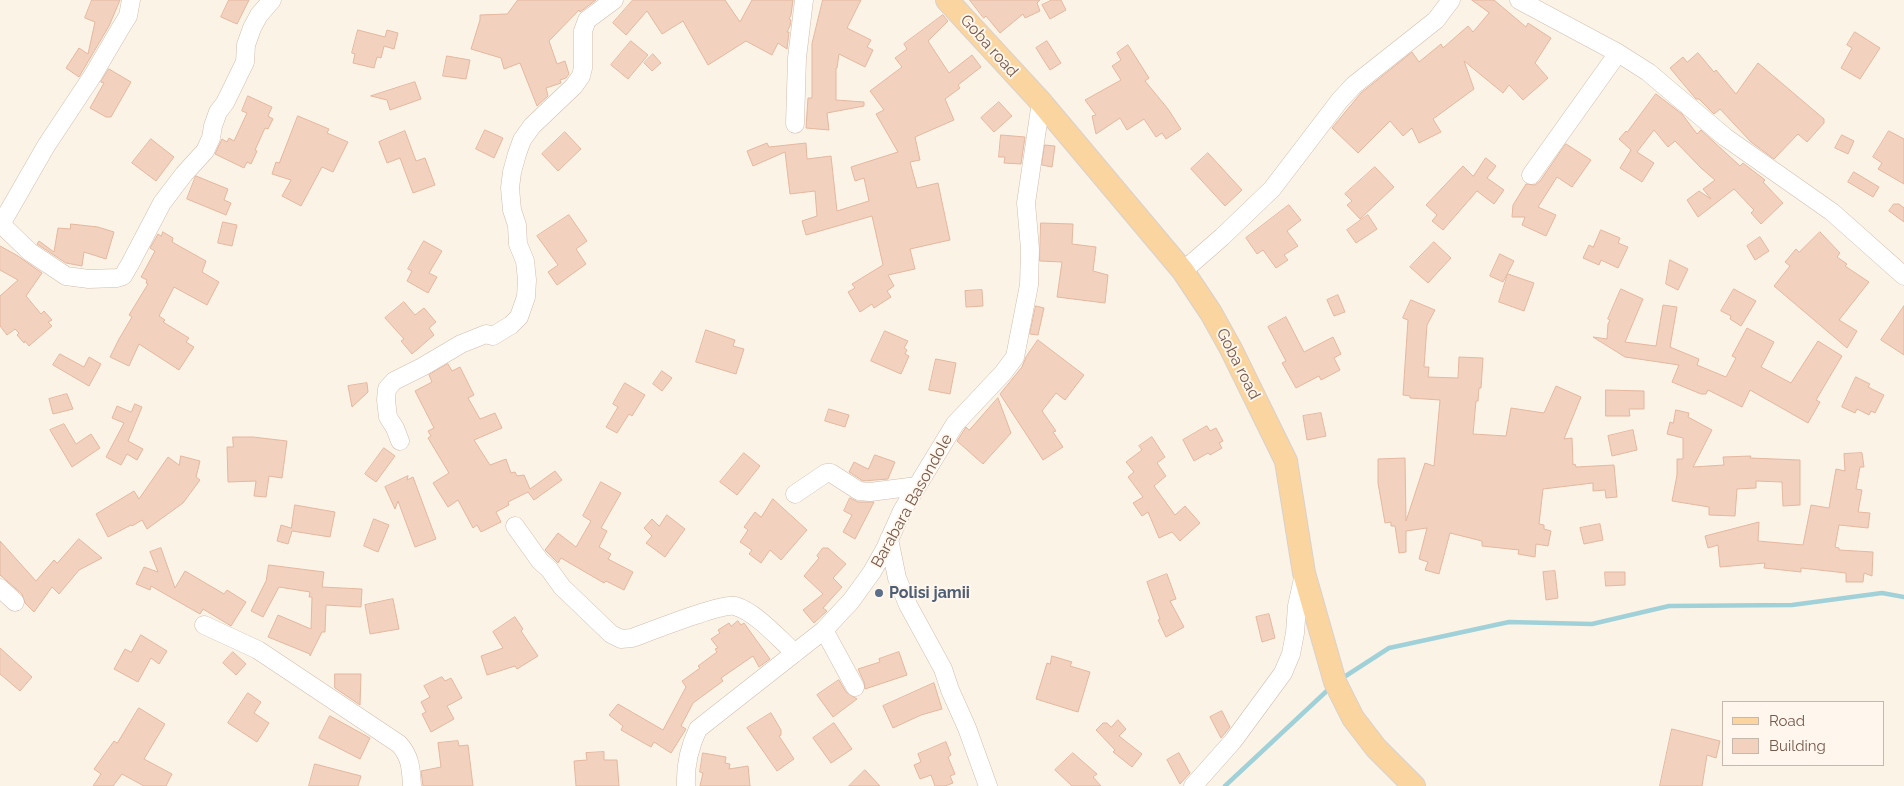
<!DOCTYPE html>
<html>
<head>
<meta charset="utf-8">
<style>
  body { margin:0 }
  #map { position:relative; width:1904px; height:786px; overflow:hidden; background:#fcf3e7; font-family:Raleway,sans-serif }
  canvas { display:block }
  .legend { position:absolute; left:1722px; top:701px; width:162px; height:65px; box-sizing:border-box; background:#fff7ed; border:1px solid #c8b8ac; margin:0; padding:6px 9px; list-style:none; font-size:15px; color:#76594b }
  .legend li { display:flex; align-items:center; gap:10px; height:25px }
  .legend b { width:25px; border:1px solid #c8b8ac }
</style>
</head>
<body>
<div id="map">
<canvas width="1904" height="786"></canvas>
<ul class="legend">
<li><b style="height:6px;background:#fad5a0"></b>Road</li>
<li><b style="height:14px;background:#f2d1be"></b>Building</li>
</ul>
</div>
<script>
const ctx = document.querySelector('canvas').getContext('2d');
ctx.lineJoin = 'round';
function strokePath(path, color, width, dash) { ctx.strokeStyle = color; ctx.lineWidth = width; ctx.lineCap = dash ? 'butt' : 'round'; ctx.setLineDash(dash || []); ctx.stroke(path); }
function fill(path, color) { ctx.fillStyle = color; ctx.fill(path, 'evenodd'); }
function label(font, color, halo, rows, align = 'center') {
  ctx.font = font + ' Raleway,sans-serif'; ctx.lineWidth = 4; ctx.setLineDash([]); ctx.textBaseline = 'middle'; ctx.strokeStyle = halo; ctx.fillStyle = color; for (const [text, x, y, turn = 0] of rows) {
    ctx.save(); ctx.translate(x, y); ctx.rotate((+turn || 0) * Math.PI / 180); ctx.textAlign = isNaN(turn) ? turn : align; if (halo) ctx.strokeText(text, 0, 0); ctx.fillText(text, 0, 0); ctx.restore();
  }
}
strokePath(new Path2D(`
  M1341,679l48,-31 120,-26 83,2 77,-18 123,-1 90,-12 22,4
  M1225,786l106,-99`), '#a1d1d8', 4.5);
const building = new Path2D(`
  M92,0h28l-11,26 -30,51 -13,-9 13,-20 9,6 7,-32 -10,-4z
  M229,0h20l-12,24 -16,-7z
  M518,0h78l-16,12 -1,-2 -30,31 8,23 8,-3 4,13 -3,4 -6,2 1,3 -15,5 2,8 -11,10 -17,-43 -16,6 -3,-11 -30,-9 9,-29v-5l27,-1z
  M633,0h92l15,22 12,-22h41l-2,15 -2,4 2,1 -1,6 -3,6h2l-2,17 -9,-6 -6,12 -26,-14 -38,24 -25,-44 -21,13 -15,-23 -21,24 -13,-12z
  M823,0h38l-14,28 24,12 -4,7 6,3 -8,17 -26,-13 -2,14h-1v32l28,2v4l-37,7 2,17 -23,-2 2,-30h4v-54z
  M970,0h70l-3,3 3,8 -15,7 -2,-4 -23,19 -14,-17 -2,2z
  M1052,0h9l5,10 -16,9 -8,-14z
  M1472,0h22l32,27 2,-4 23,15 -16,25 13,15 -25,22 -14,-15 -6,8 -39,-32 10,28 -41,30 8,13 -22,11 -7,-15 -9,8 -13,-15 -32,32 -26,-25 29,-35 51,-41 7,10 22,-18 2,4 25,-22 5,6 16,-19z
  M943,15l5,6 -20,20 21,32 23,-18 9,12 -23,18 2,3 -15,11 9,21 -39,17 5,23 -10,2 7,26 21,-5 12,57 -40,9 5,20 -27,6 6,11 -7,5 4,6 -17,11 -2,-4 -12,8 -12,-20 7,-4 -3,-4 31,-19 -11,-49 -66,19 -4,-14 15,-5 -2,-25 -25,3 -5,-42 -32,14 -6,-15 20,-8 2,4 37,-4 1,16 24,-3 6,55 32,-10 -5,-23 -9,3 -4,-14 47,-15 -22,-38 8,-4 -14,-19 32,-24 -7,-9 12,-9 -3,-5z
  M358,30l27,7 2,-7 11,3 -4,16 -10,-3 -3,12 -4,-1 -3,11 -21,-5 2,-9 -3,-1z
  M1855,32l25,16 -20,31 -19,-11 11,-20 -5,-3z
  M631,41l17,14 -20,24 -17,-14z
  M1047,41l14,22 -11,7 -14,-22z
  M1128,45l21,33 -4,3 23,28 13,20 -15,10 -4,-6 -6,4 -12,-18 -17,11 -7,-12 -24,16 -4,-18 4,-1 -11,-15 36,-20 -9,-14 9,-6 -4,-7z
  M1698,53l16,19 2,-2 20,24 22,-31 66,56v4l-17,19 -9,-8 -24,25 -23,-17 -31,-33 -6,5 -15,-15h-3l-26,-31 13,-11 4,5z
  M653,54l8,9 -9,8 -8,-8z
  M447,56l23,4 -4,19 -23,-3z
  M109,69l22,13 -20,35h-5l-16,-9 14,-25 -3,-1z
  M415,82l6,17 -31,11 -3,-10 -16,-4z
  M1656,94l26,20 15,20 4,-4 39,36 3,-3 22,17 -2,2 20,21 -22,21 -10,-11 3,-3 -20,-21 -36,28 -11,-17 12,-9 12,8 -8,-10 12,-9 -14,-12 -26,-27 -7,6 -14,-17 -17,22 17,11 -12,19 -22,-14 11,-18 -12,-11 7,-8 1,1z
  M248,96l24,11 -4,9 5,3 -5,10 -3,-1 -10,22 2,1 -6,13 -4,-2 -3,6 -29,-14 7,-15 5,3 2,-4 5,3 13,-28 -5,-2z
  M999,102l13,14 -18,16 -13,-14z
  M298,116l31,13 -2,4 21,9 -15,30 -11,-5 -21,39 -19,-10 9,-16 -19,-6 4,-12 3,1z
  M485,130l18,8 -9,20 -18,-9z
  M405,131l11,30 9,-3 10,27 -22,8 -13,-35 -13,5 -8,-21z
  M1889,131l15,8v45l-26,-15 4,-6 -9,-6z
  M565,132l16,17 -23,22 -16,-17z
  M1001,135l24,2 -4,27 -17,-1 1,-6h-6z
  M1842,135l12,6 -6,13 -13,-6z
  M151,139l23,18 -18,24 -24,-18z
  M1566,144l25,16 -19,27 -15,-10 -19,30 18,8 -10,21 -24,-11 3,-8h-13l1,-12 13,-21 9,1 5,-4z
  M1045,145l10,1 -3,21 -10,-2z
  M1208,153l34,37 -17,16 -34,-37z
  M1486,158l10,8 -9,12 17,12 -10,14 -17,-13 -34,39 -11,-9 5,-6 -11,-10 37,-39 10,10z
  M1375,167l19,20 -34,32 -13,-14 5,-4 -7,-7z
  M1854,172l25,15 -6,10 -25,-15z
  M196,176l32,13 -4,11 7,3 -5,12 -39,-16z
  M1894,204h5l5,4v14l-15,-11z
  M1289,205l12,15 -14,11 11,15 -14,9 4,5 -12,8 -13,-18 -6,4 -11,-16z
  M569,215l18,26 -11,8 10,15 -29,21 -9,-13 10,-7 -21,-29z
  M1368,215l9,14 -21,14 -9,-13z
  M223,222l14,3 -5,21 -14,-3z
  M1041,223l32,1 -1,20 24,3 -3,24 15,4 -3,28 -48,-6 5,-35 -22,-1z
  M71,224l27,3 16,5 -8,27 -22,-7 -2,14 -16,-3 -29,-19 2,-3 15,11 4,-24 12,1z
  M1601,230l19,8 -2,5 10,4 -10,21 -17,-8 -2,5 -16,-7 6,-13 4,2z
  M163,232l10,6 -1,4 34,19 -4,11 17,10 -12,23 -33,-18 -15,29 6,4 -2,2 26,16 -3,4 8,5 -15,23 -40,-26 -10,22 -19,-9 9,-18 13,-22 -3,-2 19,-31 -2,-1 1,-3 -6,-3 14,-26 -5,-3 8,-14 3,2z
  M1820,232l20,21 -3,4 10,7 -2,2 24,16 -30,38 18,11 -10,17 -73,-62 16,-20 -5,-4 11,-13 3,3z
  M1760,237l9,14 -14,9 -8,-14z
  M424,241l18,10 -13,22 8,4 -9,16 -21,-12 5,-10 -4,-2z
  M1434,242l17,16 -23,25 -18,-16z
  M0,246l18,10 24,17 -16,23 15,18 3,-3 8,9 -4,2 4,4 -23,20 -4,-5 -1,2 -7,-8 2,-2 -4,-4 -8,6 -7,-9v-30l18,-16 -18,-10z
  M1500,254l14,7 -11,21 -13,-6z
  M1670,260l18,9 -10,21 -12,-6z
  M1508,274l26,9 -10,28 -25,-9z
  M1621,289l22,10 -18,43 31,4 7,-41 14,2 -7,40 29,12 -2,6 29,12 10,-19 -4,-2 15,-28 27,14 -13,25 30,16 27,-42 24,15 -26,44 4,2 -12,21 -58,-33 -8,17 -34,-17 -2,4h-5l-29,-12 7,-17 -54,-8 -32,-20 14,2 1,-15 2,-4 -2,-1z
  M1734,289l22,12 -15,25 -11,-7 1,-3 -10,-5z
  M982,290l1,16 -17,1 -1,-16z
  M1338,295l7,17 -11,4 -7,-16z
  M1411,300l24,10 -8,15 -3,42h5l-1,10 30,1 1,-21 24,1 -2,30h-2l-1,13h-2l-3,33 33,2 5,-28 33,5 12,-27 25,11 -17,42 8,-1 1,27 2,-1 1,3 38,-2 3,32 -11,1 -1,-8 -12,1v-8l-50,6 -4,35 5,1v4l7,2 -3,15 -12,-2 -1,13 -17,-3 1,-4 -37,-4v-5l-32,-8 -11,41 -14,-4 3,-8 -9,-3 8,-31 -21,3v21l-7,1 -4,-27h-4v-4l-6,1 -7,-40v-24l27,-1 1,63 19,-58 9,3 6,-66 -30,-2v-2l-7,-1 5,-75 -5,-2z
  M404,302l11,13 9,-7 12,14 -7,6 5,7 -22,19 -11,-13 3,-2 -19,-21z
  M1036,306l8,2 -6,27 -8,-1z
  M1904,306v49l-23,-15z
  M1286,317l18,35 29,-15 8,17 -7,4 6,12 -19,10 -2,-4 -23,12 -14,-25 4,-2 -18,-34z
  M706,330l29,10 -2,6 11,3 -8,25 -40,-12z
  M885,331l23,10 -4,7 3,2 -2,4 4,2 -8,18 -30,-13z
  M1038,340l46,35 -19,25 -9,-7 -14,18 14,20 -3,1 10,15 -20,13 -43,-66 22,-27 4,-10z
  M60,354l24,13 5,-10 12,7 -12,22 -36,-21z
  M936,359l20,4 -6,31 -21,-4z
  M448,364l4,7 8,-4 14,28 -6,3 12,21 15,-6 7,15 -28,12 16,25 16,-6 5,14 4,-1 2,4 7,-1 6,14 25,-18 7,9 -28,20 -6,-8 -20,10 1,3 -13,7 5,10 -20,10 -4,-7 -4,3 -15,-28 -10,7 -15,-24 16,-10 -21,-35 3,-2 -3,-5 6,-3 -19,-37 17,-9 -3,-7z
  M662,371l10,7 -10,13 -9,-7z
  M1856,377l14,7 -2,3 16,8 -9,18 -4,-2 -2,4 -12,-6 -2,4 -13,-6z
  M367,383l1,9 -16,15 -4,-21z
  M625,383l20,12 -13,21 -3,-2 -12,19 -11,-6 12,-20 -5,-3z
  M1606,390l38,1v18h-15l1,7h-24z
  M67,394l6,15 -20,5 -4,-15z
  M998,398l13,35 -28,31 -26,-23 9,-14 3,3z
  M135,404l7,3 -14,34 15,8 -6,11 -10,-6 -6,11 -15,-8 18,-34 -12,-5 5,-12 14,6z
  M829,409l20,6 -4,12 -20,-6z
  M1676,410l13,3 -1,4 24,13 -19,37 31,-2 -1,-8 28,-1 -1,2 50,2v45l-17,1 -1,-24 -26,-1v7l-19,1 -2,27 -26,-1v-8l-37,-6 5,-26v-16h6v-21l-16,-4 3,-12 3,1z
  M1321,413l5,23 -19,4 -4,-24z
  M64,424l12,20 15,-10 9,14 -28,19 -22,-37z
  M1207,426l3,5 6,-3 7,13 -4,2 3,5 -12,7 -2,-2 -14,8 -11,-21z
  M1633,430l4,20 -25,6 -4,-20z
  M233,437h20l34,4 -5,37 -13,-2 -3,21 -12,-1 2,-15 -28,1 -1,-35h6z
  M1152,437l13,20 -8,6 9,13 -12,10 21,29 10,-9 15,17 -20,18 -8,-9 -13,6 -11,-26 -6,4 -9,-13 10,-6 -15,-20 6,-5 -8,-10 16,-12 -3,-4z
  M384,448l11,8 -19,26 -11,-8z
  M744,453l16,13 -23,29 -17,-13z
  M1862,453l2,14h-4l-4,22 6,1 -4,22 12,1 -2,15 -29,-3 -4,22 4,1v2l34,2 -1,24 -8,-3 -1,9h-17v-9l-45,-5v4l-37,-4 1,-5 -45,4 -2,-22 -10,3 -3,-12 54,-14 -1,19 45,4 8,-40 18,3 7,-39 9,2 -1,-17z
  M875,455l20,7 -7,17 -25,2 -14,-9 5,-10 14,7z
  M181,456l19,5 -4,16 4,3 -17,23 -36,26 -5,-9 -10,6 -1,-1 -23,12 -12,-23 38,-23 5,8 29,-42 11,8z
  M408,476l-1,4 6,-3 23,62 -21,8 -17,-46 -3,8 -10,-22z
  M601,482l20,11 -20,35 6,3 -8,16 12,7 -3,5 25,13 -9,18 -18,-9 -2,2 -43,-25 -3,5 -13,-13 13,-17 18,14 15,-26 -8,-5z
  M850,498l8,4h16l-19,37 -12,-7 9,-17 -8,-4z
  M773,499l34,31 -26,30 -11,-10 -9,13 -12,-9 3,-4 -12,-8 8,-12 -4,-3 11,-15 6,5z
  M295,505l40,7 -5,25 -38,-6 -4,13 -11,-3 4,-16 10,3z
  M667,515l18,14 -20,28 -19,-14 6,-7 -8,-8 8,-9 7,7z
  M374,519l15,6 -11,27 -14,-6z
  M1600,524l3,16 -19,4 -4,-16z
  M79,539l23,19 -23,12 -20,24 -7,-7 -18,25 -9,-9 -3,-9 -22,-19v-34l36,40 18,-21 3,3z
  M161,548l14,40 10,-17 39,23 3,-4 19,12 -15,24 -28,-17 -3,5 -49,-28 -1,4 -14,-6 8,-17 14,5 -8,-20z
  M823,548h5l18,16 -13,14 9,9 -19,21 4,3 -13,12 -11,-13 20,-16 -19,-18 15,-18 -2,-2z
  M269,565l55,7 -2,15 40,2 -1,18 -35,-2 -1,27h-3l-12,24v-2l-42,-17 10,-22 33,14 1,-32h-3l1,-5 -31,-5 -16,30 -12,-6 15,-30z
  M1555,571l3,27 -12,2 -3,-28z
  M1605,572h20v13l-19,1z
  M1167,574l9,25 -6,2 14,26 -18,10 -8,-17 2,-1 -13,-37z
  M393,599l6,30 -29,5 -5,-29z
  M1269,614l6,24 -13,4 -6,-25z
  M515,617l8,12 -2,2 17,25 -21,13 -2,-3 -28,9 -6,-19 22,-8 -10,-16z
  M738,621l3,4 3,-2 26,36 -11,8 -6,-11 -32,22 2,3 -30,22 -12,23 5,3 -15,24 -17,-11 -3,5 -30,-17 2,-4 -14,-11 9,-11 45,26 23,-43 -4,-6 18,-13 -2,-2 19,-14 -2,-3 3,-1 -7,-9 9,-6 -2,-3 11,-7 2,3z
  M141,635l26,16 -8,13 -8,-6 -13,24 -24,-13 11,-20 6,3z
  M0,648l32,29 -12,14 -20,-17z
  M233,652l13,12 -10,11 -13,-12z
  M899,652l8,23 -42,14 -1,-7 -6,-13 22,-7 -1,-3z
  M1052,656l20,6 -2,4 20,6 -12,40 -42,-13 11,-36 3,1z
  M335,674h26l-1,31 -25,-17z
  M442,677l3,4 6,-3 11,20 -15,8 7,13 -23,13 -9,-18 4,-2 -5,-10 9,-5 -6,-11z
  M839,680l7,12 11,7 -24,18 -16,-22z
  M934,683l8,26 -21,6 -28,13 -10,-22z
  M248,693l13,9 -7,11 15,10 -12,19 -29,-19z
  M139,708l26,16 -21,35 28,15 -6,12h-22l-22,-12 -9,12h-20l8,-12 -7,-5 20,-28 3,2z
  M1222,711l8,16 -9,11 -11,-21z
  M771,713l10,17v5l-2,1 15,23 -17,12 -30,-43z
  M330,716l40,22 -10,21 -41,-21z
  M1118,720l8,9 -7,7 23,18 -10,13 -19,-15 2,-2 -19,-20 7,-7h4l4,4z
  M834,723l18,26 -21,14 -18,-25z
  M1672,729l48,12 -4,17 -9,-3 -5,31h-42z
  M458,741l1,5 9,-1 5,41h-50l-2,-15 20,-4 -3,-24z
  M946,742l5,13 -3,2 7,17 -5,2 3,7 -8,3h-10l-4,-11 -11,4 -6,-14 7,-3 -3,-8z
  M604,752v8h13l2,26h-43l-2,-25 13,-1 -1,-7z
  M703,753l23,4 -1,6 5,1 -1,5 19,-3 2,20h-50l3,-13 -3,-1z
  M1073,753l24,21 -4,3 8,9h-29l-17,-16z
  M1179,753l11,20 -10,11 -13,-24z
  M315,764l46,12 -3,10h-49z
  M865,770l15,16h-31z`);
fill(building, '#f2d1be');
strokePath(building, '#e4b79f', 1);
const minor = new Path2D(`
  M1519,0l99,53 30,19 77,65 107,75 72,64
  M795,124l2,-66 7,-58
  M1531,175l87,-122
  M1,224l29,28 36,24 23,3 28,-1 6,-2 7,-12 32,-61 22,-29 21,-23 6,-13 2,-12 5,-14 7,-9 20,-41 1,-17 6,-17 7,-13 13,-15
  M0,226l46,-80 47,-71 27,-46 8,-13 3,-16
  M1183,271l39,-34 50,-48 68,-89 14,-15 82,-65 15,-20
  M400,441l-5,-13 -7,-11 -2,-17 1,-11 7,-8 28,-14 39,-23 25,-10 7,2 18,-11 8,-8 7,-20 1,-17 -2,-19 -7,-17 -1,-19 -5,-15 -2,-22 2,-16 5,-18 5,-14 10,-14 42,-40 7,-10 2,-8v-37l4,-11 27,-20
  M795,494l31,-21h5l28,18 11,1 47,-6
  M515,526l25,35 9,8 13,18 49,47 10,5 11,-1c17,-6 89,-35 103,-32 21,6 44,33 60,47
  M889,539l8,39 11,27 35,64 7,21 17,38 21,58
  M0,588l15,14
  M204,625l54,25 141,94c12,13 12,26 13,42
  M824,630l31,57
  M686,786c-1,-21 3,-38 12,-57l126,-99 27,-29 21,-29 13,-23 17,-38 53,-87 48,-51 12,-16 14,-72 1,-36 -4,-46 15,-101
  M1193,786l40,-45 50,-68 8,-19 4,-21 2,-27 7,-32`);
const major = new Path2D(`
  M947,0l94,102 142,169 28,42 20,36 55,112 18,112 31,109 18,36 23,30 38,38`);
strokePath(minor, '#d0bdaf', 19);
strokePath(major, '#d9d1cd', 24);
strokePath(minor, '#fff', 18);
strokePath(major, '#fad5a0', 22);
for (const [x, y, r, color] of [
  [879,593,5,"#5c6f8a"]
]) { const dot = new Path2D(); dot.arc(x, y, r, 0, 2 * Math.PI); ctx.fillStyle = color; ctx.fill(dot); strokePath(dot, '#fff7ed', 2); }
label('16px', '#76594b', '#fff7ed', [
  ["Goba road",989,46,48],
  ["Goba road",1238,364,63],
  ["Barabara Basondole",912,501,-61]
]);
label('bold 16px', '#4e5e75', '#fff7ed', [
  ["Polisi jamii",889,593]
], 'left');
</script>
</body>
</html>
